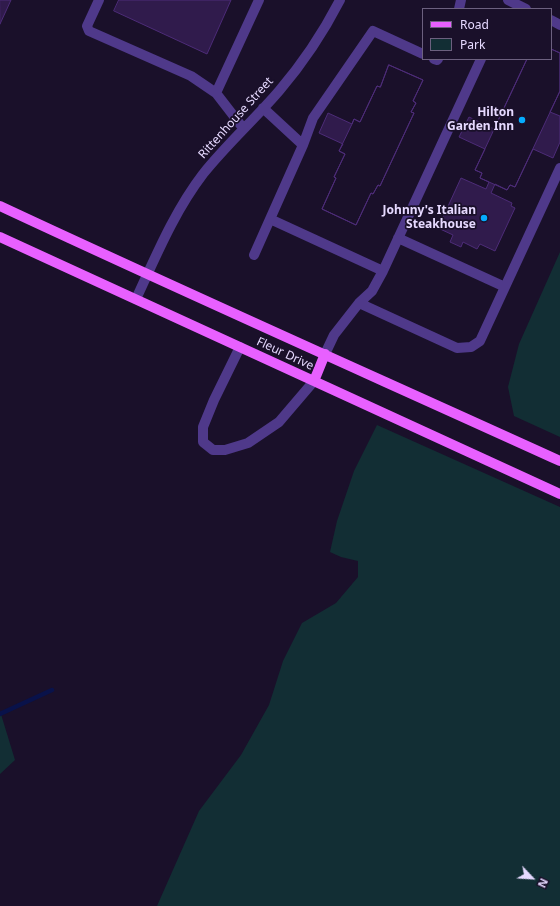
<!DOCTYPE html>
<html>
<head>
<meta charset="utf-8">
<style>
  body { margin:0 }
  #map { position:relative; width:560px; height:906px; overflow:hidden; background:#1a102a; font-family:"Noto Sans",sans-serif }
  canvas { display:block }
  .legend { position:absolute; left:422px; top:8px; width:130px; height:52px; box-sizing:border-box; background:#1a102a; border:1px solid #6c607f; margin:0; padding:5px 7px; list-style:none; font-size:12px; color:#e6d9ff }
  .legend li { display:flex; align-items:center; gap:8px; height:20px }
  .legend b { width:20px; border:1px solid #6c607f }
  .north { position:absolute; left:512px; top:858px; width:40px; height:40px; -webkit-text-stroke:3px #1a102a; paint-order:stroke; rotate:115deg; font-size:11px; font-weight:700; line-height:16px; text-align:center; color:#e6d9ff }
  .north::after { content:''; display:block; margin:auto; width:14px; height:18px; background:#e6d9ff; clip-path:polygon(50% 0,100% 100%,50% 72%,0 100%) }
</style>
</head>
<body>
<div id="map">
<canvas width="560" height="906"></canvas>
<ul class="legend">
<li><b style="height:5px;background:#e860ff"></b>Road</li>
<li><b style="height:11px;background:#122e34"></b>Park</li>
</ul>
<div class="north">N</div>
</div>
<script>
const ctx = document.querySelector('canvas').getContext('2d');
ctx.lineJoin = 'round';
function fill(path, color) { ctx.fillStyle = color; ctx.fill(path, 'evenodd'); }
function strokePath(path, color, width, dash) { ctx.strokeStyle = color; ctx.lineWidth = width; ctx.lineCap = dash ? 'butt' : 'round'; ctx.setLineDash(dash || []); ctx.stroke(path); }
function label(font, color, halo, rows, align = 'center') {
  ctx.font = font + ' "Noto Sans",sans-serif'; ctx.lineWidth = 3.5; ctx.setLineDash([]); ctx.textBaseline = 'middle'; ctx.strokeStyle = halo; ctx.fillStyle = color; for (const [text, x, y, turn = 0] of rows) {
    ctx.save(); ctx.translate(x, y); ctx.rotate((+turn || 0) * Math.PI / 180); ctx.textAlign = isNaN(turn) ? turn : align; if (halo) ctx.strokeText(text, 0, 0); ctx.fillText(text, 0, 0); ctx.restore();
  }
}
fill(new Path2D(`
  M560,252v185l-46,-21 -6,-29 11,-43z
  M377,425l183,82v399h-403l42,-95 42,-56 28,-50 14,-44 19,-38 34,-20 22,-26v-16l-17,-4 -11,-5 7,-31 17,-50z
  M0,711l15,49 -15,14z`), '#122e34');
strokePath(new Path2D(`
  M0,714l52,-24`), '#09124a', 4.5);
const building = new Path2D(`
  M0,0h11l-11,24z
  M119,0h112l-24,54 -93,-43z
  M551,49l9,4v38l-45,96 -5,-2 -3,5 -27,-12 2,-5 -7,-3 52,-111h24z
  M551,49l9,4v38l-10,21 10,4v26l-7,16 -20,-9 -18,38 -5,-2 -3,5 -12,-6 -4,9 21,10 -1,3 4,2 -20,43 -15,-7 -3,5 -14,-7 -2,5 -11,-5 3,-7 -15,-7 23,-50 25,11 3,-7 -9,-4 2,-5 -7,-3 10,-21 -26,-12 10,-20 25,12 33,-70h24z
  M389,65l34,15 -10,21 3,2 -5,9 3,1 -34,73 -2,-1 -5,9 -2,-1 -15,32 -34,-16 14,-31 -2,-1 11,-23 -6,-3 13,-27 2,-5 6,3 17,-36 3,1z
  M389,65l34,15 -10,21 3,2 -5,9 3,1 -34,73 -2,-1 -5,9 -2,-1 -15,32 -34,-16 14,-31 -2,-1 11,-23 -6,-3 4,-7 -24,-11 9,-20 24,11 2,-5 6,3 17,-36 3,1z`);
fill(building, '#301b4c');
strokePath(building, '#4d2c78', 1);
strokePath(new Path2D(`
  M99,0l-12,26 2,5 102,45 25,17 27,35
  M508,0l18,9
  M459,9l2,-9
  M551,20l9,5
  M434,59l3,1 1,-1
  M216,93l43,-93
  M263,108l40,37
  M270,219l113,52
  M398,238l107,49
  M254,255l49,-110 10,-27 60,-87 50,23
  M136,299c20,-43 38,-87 67,-125 24,-30 52,-55 76,-83 24,-28 44,-58 61,-91
  M359,303l98,45 14,-1 9,-6 80,-173
  M240,347l-26,53 -11,27v15l10,8h12l23,-7 31,-21 35,-41
  M325,354l9,-19 25,-32 13,-12 11,-20 98,-212`), '#4f398a', 10);
strokePath(new Path2D(`
  M0,206c186,87 373,170 560,255
  M0,237l560,257
  M314,381l11,-27`), '#e860ff', 10);
for (const [x, y, r, color] of [
  [522,120,4,"#05acff"],
  [484,218,4,"#05acff"]
]) { const dot = new Path2D(); dot.arc(x, y, r, 0, 2 * Math.PI); ctx.fillStyle = color; ctx.fill(dot); strokePath(dot, '#1a102a', 1.5); }
label('bold 12px', '#e6d9ff', '#1a102a', [
  ["Hilton",514,113],
  ["Garden Inn",514,127],
  ["Johnny's Italian",476,211],
  ["Steakhouse",476,225]
], 'right');
label('12px', '#e6d9ff', '#1a102a', [
  ["Rittenhouse Street",236,118,-48],
  ["Fleur Drive",285,354,25]
]);
</script>
</body>
</html>
